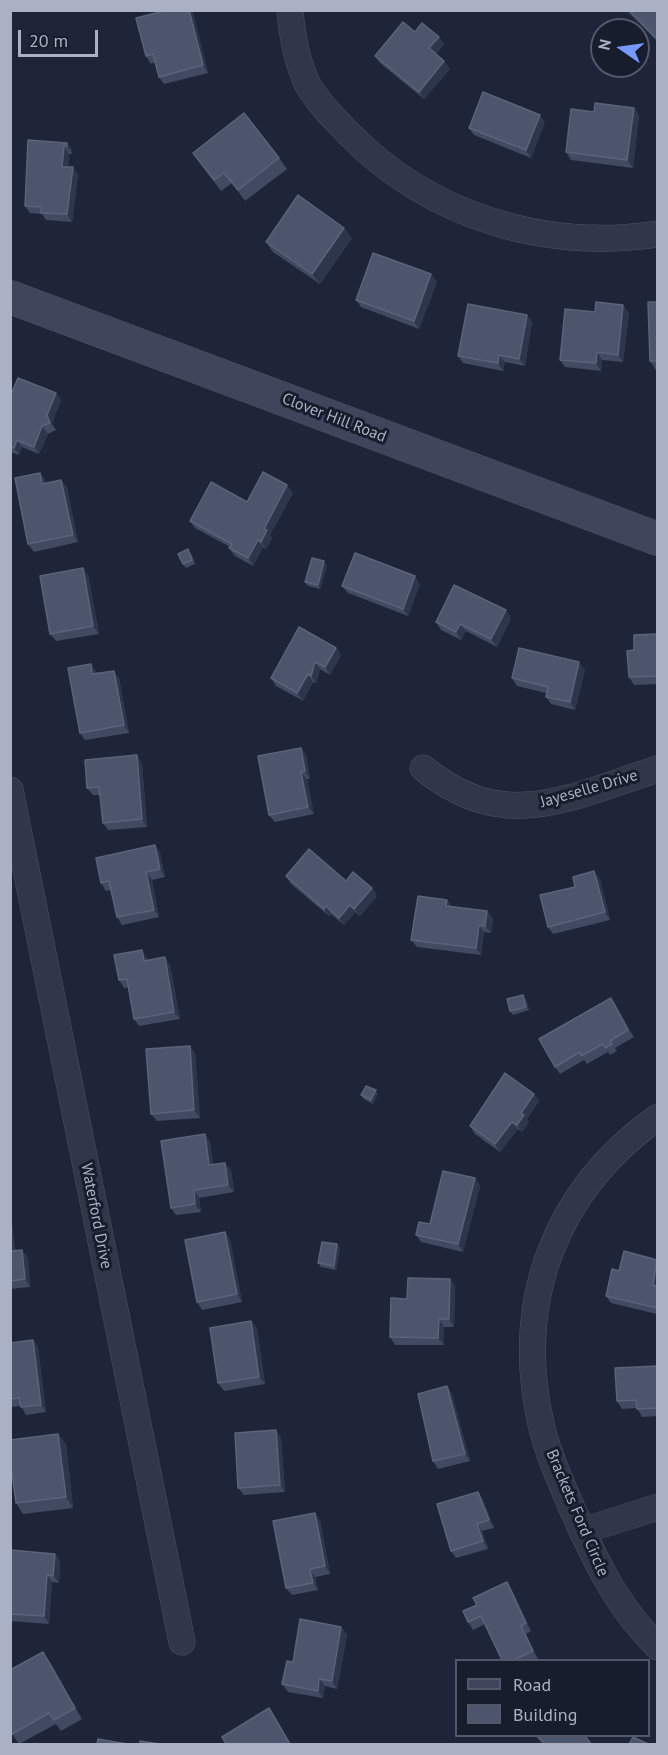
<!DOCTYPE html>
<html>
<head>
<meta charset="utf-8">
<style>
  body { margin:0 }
  #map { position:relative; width:668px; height:1755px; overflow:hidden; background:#1e2538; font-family:"PT Sans",sans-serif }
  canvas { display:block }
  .frame { position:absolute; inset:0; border:12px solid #abb1c5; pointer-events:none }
  .legend { position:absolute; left:455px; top:1659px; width:195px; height:78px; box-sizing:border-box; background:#171d2c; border:2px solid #525869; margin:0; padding:8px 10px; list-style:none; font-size:18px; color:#abb1c5 }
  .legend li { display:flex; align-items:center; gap:12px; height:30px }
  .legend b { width:30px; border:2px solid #525869 }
  .north { position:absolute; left:590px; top:18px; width:60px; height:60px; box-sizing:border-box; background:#171d2c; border:2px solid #525869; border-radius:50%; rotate:283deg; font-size:16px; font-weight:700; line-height:24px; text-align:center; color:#abb1c5 }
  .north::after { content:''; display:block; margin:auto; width:21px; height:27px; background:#7698ff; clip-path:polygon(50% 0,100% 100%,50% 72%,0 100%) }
  .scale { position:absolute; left:18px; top:30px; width:80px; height:27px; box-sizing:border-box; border:3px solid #abb1c5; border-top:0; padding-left:8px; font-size:18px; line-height:21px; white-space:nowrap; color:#abb1c5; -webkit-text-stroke:4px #171d2c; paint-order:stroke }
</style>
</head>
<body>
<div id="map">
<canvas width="668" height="1755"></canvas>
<div class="frame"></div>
<ul class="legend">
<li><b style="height:8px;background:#3f465b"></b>Road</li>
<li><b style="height:16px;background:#4c556b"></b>Building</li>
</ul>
<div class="north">N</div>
<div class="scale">20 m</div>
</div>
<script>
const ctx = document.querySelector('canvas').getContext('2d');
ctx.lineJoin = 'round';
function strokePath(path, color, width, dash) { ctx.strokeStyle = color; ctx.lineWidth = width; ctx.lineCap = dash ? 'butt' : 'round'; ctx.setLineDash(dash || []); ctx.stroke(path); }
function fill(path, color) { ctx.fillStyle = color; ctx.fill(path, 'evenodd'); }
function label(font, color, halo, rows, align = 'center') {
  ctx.font = font + ' "PT Sans",sans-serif'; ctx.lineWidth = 6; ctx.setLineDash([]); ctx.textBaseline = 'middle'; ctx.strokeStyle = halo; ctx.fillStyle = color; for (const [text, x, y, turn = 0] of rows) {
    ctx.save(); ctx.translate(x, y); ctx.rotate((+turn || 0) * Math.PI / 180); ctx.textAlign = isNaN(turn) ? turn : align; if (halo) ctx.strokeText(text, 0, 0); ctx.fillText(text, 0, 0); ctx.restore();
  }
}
const street = new Path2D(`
  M290,10c2,25 6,48 16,71 9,19 29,38 43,53 81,82 195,117 309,100
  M423,768c82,67 145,29 235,1
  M10,790l172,852
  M658,1117c-103,73 -145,184 -117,307 7,31 21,60 33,89 23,51 44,95 84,134
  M582,1531l76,-24`);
const secondary = new Path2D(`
  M10,297l648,242`);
strokePath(street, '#4c5263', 27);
strokePath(secondary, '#4c5263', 34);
strokePath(street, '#313748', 26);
strokePath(secondary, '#3f465b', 33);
fill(new Path2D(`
  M168,10h23l2,3 15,60 -44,11 -5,-7 -4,-15 -4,2 -5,-8z
  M626,10h31v31z
  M415,32l24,5 5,7 -8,10 8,7 6,8 -26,30 -44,-36 -5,-7z
  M634,108l5,7 -6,53 -62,-8 -5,-8 28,-40z
  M545,122l-14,36 -57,-23 -5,-7z
  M67,143l5,7v4h-3l-1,13 10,8 -6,47 -26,-2 -4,-6 -12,-1 -5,-7z
  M193,153l86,5 8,11 -42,32 -13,-18 -11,8z
  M352,238l-32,46 -47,-32 -7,-10z
  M431,274l6,8 -18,47 -58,-22 -5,-7z
  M657,302v70l-7,-11z
  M623,305l6,8 -6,49 -21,-2 -1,11 -36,-4 -5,-7 35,-48z
  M532,322l-7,44 -20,-4 -2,9 -40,-8 -5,-7z
  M56,393l5,7 -9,23 4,7 -8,4 -9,20 -17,-7 -3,8 -9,-3v-55z
  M40,473l5,7 1,3 15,-3 6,8 11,54 -44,10 -6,-8z
  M293,493l-23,42 2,3 -6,11 -3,-2 -10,19 -18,-10 -6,-8 1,-1 -35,-19 -5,-7 57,-19z
  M191,553l4,11 -9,4 -3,-4z
  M327,565l-7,24 -12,-3 -3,-4z
  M88,575l11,59 -43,7 -6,-7z
  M420,584l-12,32 -60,-23 -6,-7z
  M511,618l-14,29 -31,-16 -5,9 -20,-10 -5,-8z
  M657,634v50l-23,1 -5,-8 5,-27z
  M336,648l5,7 -11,20 -10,-6 -4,14 -3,-1 -10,19 -27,-15 -5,-8z
  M585,670l-10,40 -24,-6 -5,-7v-4l-29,-7 -5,-8z
  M96,671v3l23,4 10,55 -44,7 -5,-7z
  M301,748l5,7 4,24h-3l7,35 -39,8 -6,-7z
  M142,763l5,64 -39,3 -5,-7 -3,-28h-7l-6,-7z
  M155,845l5,8 5,24 -13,3 7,37 -37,8 -5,-8 -6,-27 -5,1 -5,-8z
  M286,876l60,5 26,7 5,8 -17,20 -5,-4 -11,13 -13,-11 -2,2 -38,-32z
  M600,879l10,41 -57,14 -5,-7 27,-40z
  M447,900l5,7 35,4 6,8 -2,14 -7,-1 -3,23 -64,-8 -6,-7z
  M147,958l1,2 22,5 10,54 -41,7 -5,-7 -5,-32 -5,1 -5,-8z
  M526,999l3,11 -16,5 -3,-4z
  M616,1006l18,31 -19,11 2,3 -7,4 -2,-3 -21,12 -3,-4 -24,14 -5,-7z
  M190,1046l5,7 5,65 -43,3 -6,-7z
  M378,1094l-5,10 -9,-5 -3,-4z
  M534,1094l5,7 -12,18 2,3 -7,10 -4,-3 -18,23 -25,-18 -5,-8z
  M205,1134l5,8 3,22 18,6 3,22 -35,6 2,14 -25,3 -5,-7z
  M475,1178l5,8 -17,66 -42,-10 -5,-7 14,-11z
  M10,1222l2,2 3,27 7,-1 6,8 2,29 -20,2z
  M225,1232l5,8 12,62 -40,8 -5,-8z
  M337,1244l3,4 -4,22 -15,-3 -3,-4z
  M657,1260v54l-46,-11 -5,-7 13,-25z
  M450,1279l5,7 -1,41h-10v18h-49l-5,-8 17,-38z
  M251,1321l6,8 8,55 -41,7 -6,-8z
  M33,1340l5,7 8,65 -20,3 -5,-9 -11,1v-64z
  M657,1366v50l-15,1 -5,-9 -15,1 -5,-8z
  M447,1386l5,8 18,67 -32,8 -5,-8z
  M276,1430l5,8 4,54 -41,3 -6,-7z
  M58,1434l8,10 7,64 -50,6 -7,-11z
  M478,1492l5,8 11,28 -12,3 6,18 -32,9 -5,-7z
  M320,1520l10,54 -15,3 3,13 -26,5 -6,-7z
  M10,1550l45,4 5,7 -1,22 -7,-1 -3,42 -39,-3z
  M507,1582l5,8 19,41 -5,3 12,25 -3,1h-33l-17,-36 -12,6 -5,-8 9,-17z
  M341,1627l6,8 -10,54 -12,-3 -2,12 -35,-6 -6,-8 11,-22z
  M50,1662l32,57 -21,12 -5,-7 -37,20 -9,-13z`), '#414a60');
fill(new Path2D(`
  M189,10h2l2,3 15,60 -5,-8z
  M439,37l5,7 -10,12 -5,-8z
  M444,61l6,8 -26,30 -5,-7z
  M634,108l5,7 -6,53 -6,-8z
  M540,115l5,7 -14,36 -5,-8z
  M67,143l5,7v4l-5,-8z
  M64,146l5,8 -1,20 -6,-7z
  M73,167l5,8 -6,47 -5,-8z
  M344,228l8,10 -32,46 -8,-10z
  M431,274l6,8 -18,47 -5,-8z
  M623,305l6,8 -6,49 -5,-7z
  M527,315l5,7 -7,44 -6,-7z
  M597,352l5,8 -1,11 -5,-8z
  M499,355l6,7 -2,9 -5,-8z
  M56,393l5,7 -9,23 4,7 -6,-7 -3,-8z
  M42,426l6,8 -9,20 -5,-7z
  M17,440l5,7 -3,8 -5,-7z
  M40,473l5,7 2,12 -5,-8z
  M61,480l6,8 11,54 -5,-7z
  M287,485l6,8 -23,42 2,3 -6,11 -5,-7 3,-13z
  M258,540l5,7 -10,19 -5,-8z
  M324,561l3,4 -7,24 -2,-4z
  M83,568l5,7 11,59 -6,-8z
  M415,576l5,8 -12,32 -5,-7z
  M506,610l5,8 -14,29 -6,-8z
  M460,624l6,7 -5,9 -5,-8z
  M336,648l5,7 -11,20 -5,-8z
  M315,662l5,7 -4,14 -5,-7z
  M579,662l6,8 -10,40 -5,-8z
  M91,664l5,7 2,11 -6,-8z
  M114,671l5,7 10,55 -5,-8z
  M308,674l5,8 -10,19 -6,-8z
  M301,748l5,7 4,24 -5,-8z
  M137,755l5,8 5,64 -5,-8z
  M301,772l6,7 7,35 -6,-7z
  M155,845l5,8 5,24 -5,-8z
  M594,871l6,8 10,41 -5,-8z
  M146,872l6,8 7,37 -5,-7z
  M372,888l5,8 -17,20 -6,-7z
  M447,900l5,7 -6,-1z
  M350,905l5,7 -11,13 -5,-7z
  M326,906l5,8 -2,2 -5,-7z
  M487,911l6,8 -2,14 -6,-7z
  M479,925l5,7 -3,23 -5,-7z
  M142,950l5,8 2,11 -5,-8z
  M165,957l5,8 10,54 -6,-7z
  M523,995l3,4 3,11 -3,-3z
  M611,998l5,8 18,31 -6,-7z
  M190,1046l5,7 5,65 -6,-8z
  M376,1090l2,4 -5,10 -2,-4z
  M534,1094l5,7 -12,18 2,3 -7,10 -5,-7 4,-12z
  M512,1122l6,7 -18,23 -5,-8z
  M205,1134l5,8 5,30 -6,-7z
  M225,1163l6,7 3,22 -6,-7z
  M475,1178l5,8 -17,66 -5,-8z
  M194,1190l5,8 2,14 -6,-8z
  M10,1222l2,2 3,35 -5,-7z
  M225,1232l5,8 12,62 -5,-8z
  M337,1244l3,4 -4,22 -2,-4z
  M22,1250l6,8 2,29 -5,-8z
  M657,1260v31l-4,-6z
  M450,1279l5,7 -1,41 -5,-8z
  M439,1319l5,8v18l-6,-7z
  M251,1321l6,8 8,55 -6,-7z
  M33,1340l5,7 8,65 -5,-7z
  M447,1386l5,8 18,67 -5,-7z
  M276,1430l5,8 4,54 -5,-7z
  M58,1434l8,10 7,64 -7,-11z
  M478,1492l5,8 11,28 -5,-8z
  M315,1513l5,7 10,54 -5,-8z
  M477,1524l5,7 6,18 -5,-8z
  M55,1554l5,7 -1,22 -6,-7z
  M310,1569l5,8 3,13 -5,-7z
  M47,1575l5,7 -3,42 -5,-8z
  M507,1582l5,8 19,41 -5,-8z
  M521,1626l5,8 12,25 -5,-8z
  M341,1627l6,8 -10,54 -5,-8z
  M43,1652l7,10 32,57 -7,-11z
  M319,1679l6,7 -2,12 -5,-7z`), '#2e364b');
const building = new Path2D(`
  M168,10h21l14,55 -44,12 -6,-23 -7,2 -10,-38z
  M629,10h28v25l-2,2z
  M403,22l12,10 7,-9 17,14 -10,11 15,13 -25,31 -44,-36z
  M483,92l57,23 -14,35 -57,-22z
  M595,103l39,5 -7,52 -61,-8 5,-43 23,3z
  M244,113l35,45 -41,32 -14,-17 -10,7 -21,-27z
  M28,140l39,3v3h-3l-2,21h11l-6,47 -26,-1v-6l-16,-1z
  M298,195l46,33 -32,46 -46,-32z
  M373,253l58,21 -17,47 -58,-21z
  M596,302l27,3 -5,50 -21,-3 -1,11 -36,-3 5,-51 30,3z
  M648,302h9v59h-7z
  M468,304l59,11 -8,44 -20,-4 -1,8 -40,-7z
  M18,378l38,15 -9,22 3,8 -8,3 -8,21 -17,-7 -3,8 -4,-2v-49z
  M263,472l24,13 -23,44 3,1 -6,12 -3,-2 -10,18 -19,-10 3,-4 -42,-23 21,-39 36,20z
  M40,473l2,11 19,-4 12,55 -45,9 -13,-66z
  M188,549l4,11 -9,4 -5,-10z
  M355,553l60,23 -12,33 -61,-23z
  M312,558l12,3 -6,24 -13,-3z
  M83,568l10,58 -43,8 -10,-58z
  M454,585l52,25 -15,29 -31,-15 -4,8 -20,-10z
  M299,627l37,21 -11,19 -10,-5 -4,14 -3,-2 -11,19 -26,-15z
  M657,634v42l-28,1 -2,-26 7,-1v-15z
  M519,648l60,14 -9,40 -24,-5 2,-10 -36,-9z
  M91,664l1,10 22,-3 10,54 -44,8 -12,-65z
  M301,748l4,23 -4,1 7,35 -39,8 -11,-59z
  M137,755l5,64 -39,4 -4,-36 -12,1 -2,-28z
  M155,845l5,24 -14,3 8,38 -37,7 -8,-36 -8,2 -5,-25z
  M309,849l37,32 7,-9 19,16 -18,21 -4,-4 -11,13 -13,-12 -2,3 -38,-33z
  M594,871l11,41 -57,15 -8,-32 35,-8 -2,-10z
  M418,896l29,4 -1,6 41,5 -2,15 -6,-1 -3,23 -65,-8z
  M142,950l2,11 21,-4 9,55 -40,7 -7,-40 -8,1 -5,-25z
  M523,995l3,12 -16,4 -3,-12z
  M611,998l17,32 -18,11 2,3 -7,4 -2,-4 -22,12 -1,-4 -25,15 -16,-28z
  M190,1046l4,64 -43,4 -5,-65z
  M505,1073l29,21 -13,19 3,2 -7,10 -5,-3 -17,22 -25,-18z
  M366,1086l10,4 -5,10 -10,-5z
  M205,1134l4,31 16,-2 3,22 -34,5 1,14 -24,4 -10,-67z
  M443,1171l32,7 -17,66 -42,-9 3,-13 11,2z
  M225,1232l12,62 -40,8 -12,-62z
  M322,1242l15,2 -3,22 -16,-3z
  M22,1250l3,29 -15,2v-30z
  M624,1251l33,9 -4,25 4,1v22l-51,-12 6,-27 7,2z
  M408,1278l42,1 -1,40h-10l-1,19 -48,-1 1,-39 16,1z
  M251,1321l8,56 -41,6 -8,-55z
  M33,1340l8,65 -20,2 -2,-9 -9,1v-56z
  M657,1366v42l-20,1 -1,-9 -19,1 -2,-33z
  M447,1386l18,68 -32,7 -15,-67z
  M276,1430l4,55 -42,3 -3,-55z
  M58,1434l8,63 -50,6 -6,-44v-19z
  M478,1492l11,28 -12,4 6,17 -32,10 -14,-47z
  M315,1513l10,53 -15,3 3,14 -27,5 -13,-67z
  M10,1550l45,4 -2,22 -6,-1 -3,41 -34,-2z
  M507,1582l19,41 -5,3 12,25 -20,9h-11l-21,-44 -13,6 -5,-11 14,-6 -4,-7z
  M300,1619l41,8 -9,54 -13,-2 -1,12 -36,-7 5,-23 6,1z
  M43,1652l32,56 -21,12 -5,-7 -37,21 -2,-3v-61z
  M269,1708l21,36h-64l-4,-7z
  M537,1736h48l6,8h-47z
  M633,1737l15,7h-19z
  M98,1739l29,5h-30z
  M140,1741l20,3h-20z`);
fill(building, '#4c556b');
strokePath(building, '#5b6379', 1.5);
label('16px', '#abb1c5', '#171d2c', [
  ["Clover Hill Road",334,418,21],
  ["Jayeselle Drive",589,789,-16],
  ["Waterford Drive",96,1216,79],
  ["Brackets Ford Circle",577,1513,67]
]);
</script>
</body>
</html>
